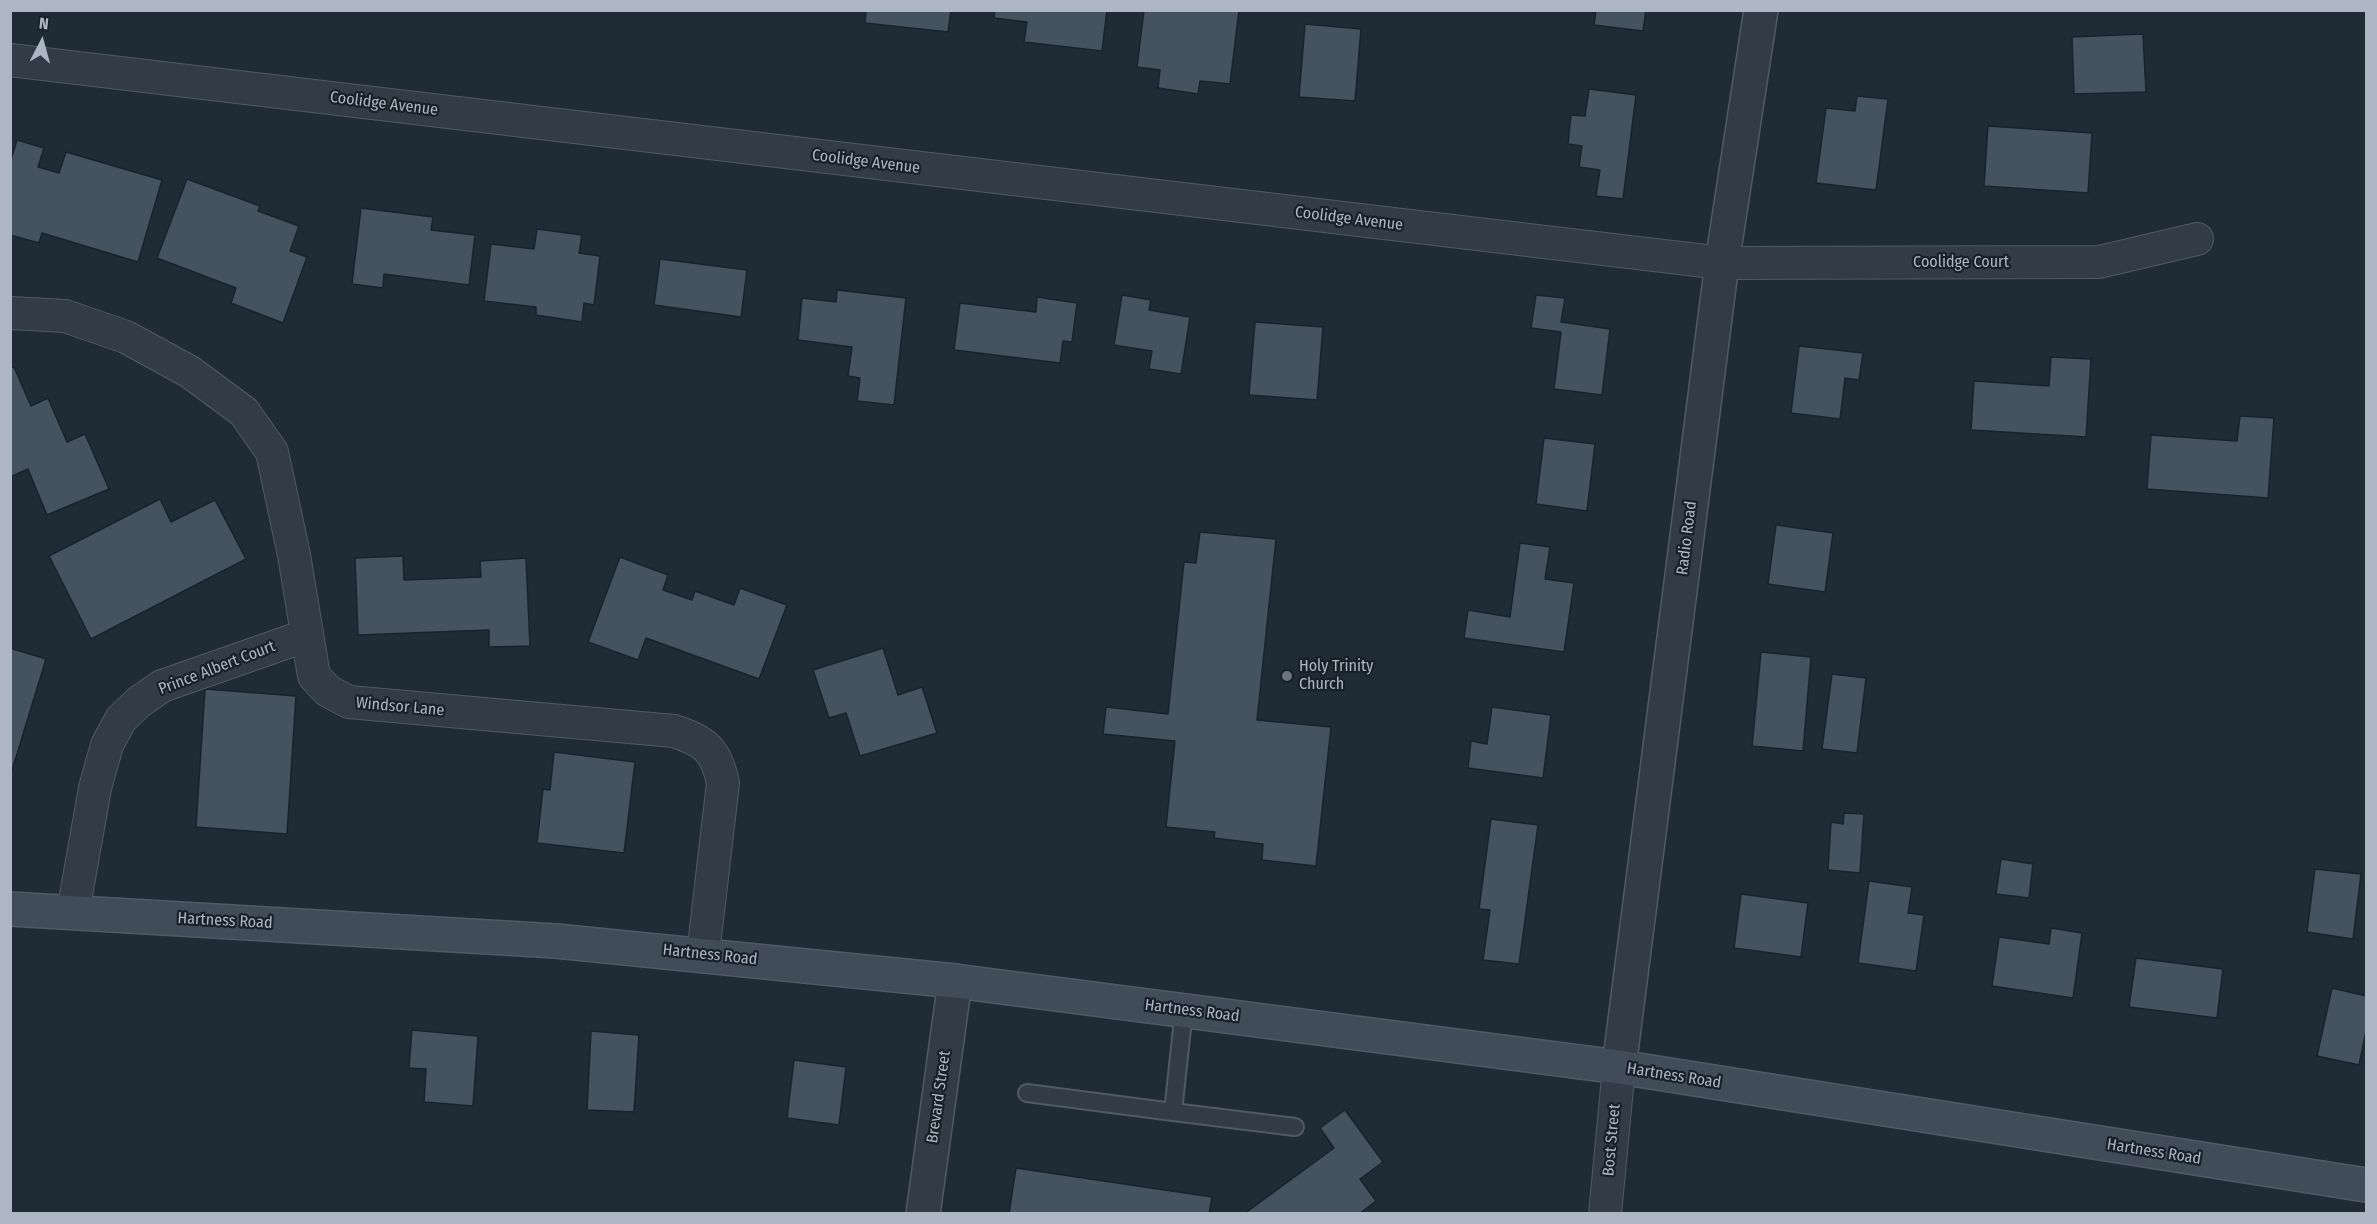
<!DOCTYPE html>
<html>
<head>
<meta charset="utf-8">
<style>
  body { margin:0 }
  #map { position:relative; width:2377px; height:1224px; overflow:hidden; background:#1f2b35; font-family:"Fira Sans Condensed",sans-serif }
  canvas { display:block }
  .frame { position:absolute; inset:0; border:12px solid #acb7c3; pointer-events:none }
  .north { position:absolute; left:12px; top:12px; width:60px; height:60px; -webkit-text-stroke:4px #18212a; paint-order:stroke; rotate:6deg; font-size:16px; font-weight:700; line-height:24px; text-align:center; color:#acb7c3 }
  .north::after { content:''; display:block; margin:auto; width:21px; height:27px; background:#acb7c3; clip-path:polygon(50% 0,100% 100%,50% 72%,0 100%) }
</style>
</head>
<body>
<div id="map">
<canvas width="2377" height="1224"></canvas>
<div class="frame"></div>
<div class="north">N</div>
</div>
<script>
const ctx = document.querySelector('canvas').getContext('2d');
ctx.lineJoin = 'round';
function fill(path, color) { ctx.fillStyle = color; ctx.fill(path, 'evenodd'); }
function strokePath(path, color, width, dash) { ctx.strokeStyle = color; ctx.lineWidth = width; ctx.lineCap = dash ? 'butt' : 'round'; ctx.setLineDash(dash || []); ctx.stroke(path); }
function label(font, color, halo, rows, align = 'center') {
  ctx.font = font + ' "Fira Sans Condensed",sans-serif'; ctx.lineWidth = 4.5; ctx.setLineDash([]); ctx.textBaseline = 'middle'; ctx.strokeStyle = halo; ctx.fillStyle = color; for (const [text, x, y, turn = 0] of rows) {
    ctx.save(); ctx.translate(x, y); ctx.rotate((+turn || 0) * Math.PI / 180); ctx.textAlign = isNaN(turn) ? turn : align; if (halo) ctx.strokeText(text, 0, 0); ctx.fillText(text, 0, 0); ctx.restore();
  }
}
const building = new Path2D(`
  M866,10h85l-3,22 -83,-9z
  M995,10h112l-5,41 -78,-9 3,-20 -33,-4z
  M1144,10h95l-9,74 -30,-3 -2,13 -40,-6 2,-18 -23,-3z
  M1596,10h50l-3,21 -49,-6z
  M1305,24l56,5 -6,72 -56,-4z
  M2143,34l3,58 -72,2 -2,-57z
  M1589,89l47,6 -13,104 -27,-3 4,-26 -21,-3 3,-21 -14,-2 3,-29 14,1z
  M1857,96l31,3 -12,91 -60,-7 10,-75 29,3z
  M1988,126l104,7 -4,60 -104,-7z
  M17,140l27,8 -6,19 21,6 7,-21 96,28 -24,82 -96,-29 -3,10 -29,-8v-72z
  M187,179l73,27 -2,5 41,15 -9,25 17,6 -24,66 -52,-20 5,-15 -79,-30z
  M361,208l72,9 -2,13 44,5 -6,50 -85,-11 -1,14 -31,-4z
  M537,229l45,6 -3,18 21,3 -6,49 -10,-2 -2,19 -46,-7v-8l-52,-6 7,-57 43,5z
  M660,259l87,11 -6,47 -87,-12z
  M837,290l69,8 -12,107 -37,-4 3,-23 -12,-2 4,-29 -54,-7 4,-42 34,4z
  M1122,295l29,5 -2,10 41,7 -9,57 -32,-5 3,-18 -38,-6z
  M1536,295l29,3 -4,24 49,7 -8,66 -48,-6 7,-57 -30,-4z
  M1037,297l40,6 -5,39 -9,-1 -3,22 -106,-13 6,-47 76,9z
  M1255,322l68,5 -6,73 -68,-5z
  M1799,346l64,7 -4,27 -14,-2 -5,41 -49,-6z
  M2051,357l40,2 -5,78 -115,-7 3,-49 75,5z
  M14,367l17,39 17,-8 19,44 18,-8 24,55 -62,26 -19,-46 -18,8v-109z
  M2240,416l34,2 -6,80 -121,-9 4,-54 86,6z
  M1544,438l51,6 -8,67 -51,-7z
  M160,499l11,23 44,-22 31,59 -155,80 -42,-83z
  M1776,525l57,8 -8,59 -57,-8z
  M1200,532l76,7 -19,181 74,7 -15,139 -54,-6 1,-16 -49,-6 1,-6 -49,-5 9,-86 -72,-7 3,-27 62,7 16,-152 12,1z
  M1520,543l30,4 -5,32 29,4 -10,69 -100,-14 4,-28 42,7z
  M403,556l1,24 77,-3 -1,-16 46,-3 4,88 -41,1v-17l-131,5 -3,-77z
  M620,557l48,18 -5,15 29,10 3,-9 39,14 6,-17 47,17 -28,74 -113,-41 -8,22 -50,-18z
  M10,648l36,11 -36,118z
  M883,648l15,47 24,-8 15,46 -77,23 -14,-43 -17,5 -16,-48z
  M1761,652l50,5 -8,94 -51,-5z
  M1832,674l34,4 -9,75 -35,-4z
  M205,689l91,7 -9,138 -91,-7z
  M1492,707l59,8 -8,63 -75,-10 3,-27 16,3z
  M554,752l81,10 -11,91 -87,-10 6,-54 7,1z
  M1844,813l20,1 -4,59 -32,-3 3,-48 12,2z
  M1491,819l47,6 -19,139 -36,-4 7,-50 -11,-1z
  M2001,859l32,5 -4,34 -33,-4z
  M2315,869l46,5 -8,65 -46,-7z
  M1869,881l43,6 -4,26 16,2 -8,56 -58,-8z
  M1741,894l67,9 -7,54 -67,-9z
  M2051,928l31,5 -9,65 -81,-12 7,-49 50,7z
  M2136,958l87,11 -6,49 -88,-11z
  M2332,988l34,8v35l-7,34 -42,-9z
  M412,1030l66,6 -5,70 -49,-4 2,-33 -17,-1z
  M591,1031l48,4 -5,77 -47,-2z
  M794,1060l52,7 -7,58 -52,-7z
  M1345,1110l38,52 -23,17 16,22 -17,13h-115l90,-66 -14,-20z
  M1016,1168l196,29 -3,17h-200z`);
fill(building, '#45525f');
strokePath(building, '#1a232c', 1.5);
const service = new Path2D(`
  M1184,1010l-11,102 122,15
  M1027,1093l146,19`);
const minor = new Path2D(`
  M10,60l1712,203 377,-1 98,-23
  M10,313l55,3 61,21 64,35 54,40 28,40 22,103 20,121 14,15 21,11 325,29c31,10 42,19 49,52l-20,171
  M73,912l22,-124 12,-43 14,-26 18,-17 23,-16 143,-50
  M1605,1214l14,-147`);
const tertiary = new Path2D(`
  M1619,1067l103,-804 39,-253
  M923,1214l32,-233`);
const secondary = new Path2D(`
  M10,909l546,32 399,40 664,86 747,118`);
strokePath(service, '#505a64', 20);
strokePath(minor, '#505a64', 34);
strokePath(tertiary, '#505a64', 36);
strokePath(secondary, '#505a64', 36);
strokePath(service, '#333c46', 16);
strokePath(minor, '#333c46', 32);
strokePath(tertiary, '#333c46', 33);
strokePath(secondary, '#414c59', 33);
for (const [x, y, r, color] of [
  [1287,676,6,"#6b7280"]
]) { const dot = new Path2D(); dot.arc(x, y, r, 0, 2 * Math.PI); ctx.fillStyle = color; ctx.fill(dot); strokePath(dot, '#18212a', 2); }
label('16px', '#acb7c3', '#18212a', [
  ["Coolidge Avenue",384,104,7],
  ["Coolidge Avenue",866,162,7],
  ["Coolidge Avenue",1349,219,7],
  ["Coolidge Court",1961,263],
  ["Radio Road",1687,538,-83],
  ["Prince Albert Court",217,668,-21],
  ["Windsor Lane",400,707,5],
  ["Hartness Road",225,921,3],
  ["Hartness Road",710,955,6],
  ["Hartness Road",1192,1011,7],
  ["Hartness Road",1674,1076,9],
  ["Brevard Street",939,1097,-82],
  ["Bost Street",1612,1140,-85],
  ["Hartness Road",2154,1152,9]
]);
label('16px', '#acb7c3', '#18212a', [
  ["Holy Trinity",1299,667],
  ["Church",1299,685]
], 'left');
</script>
</body>
</html>
